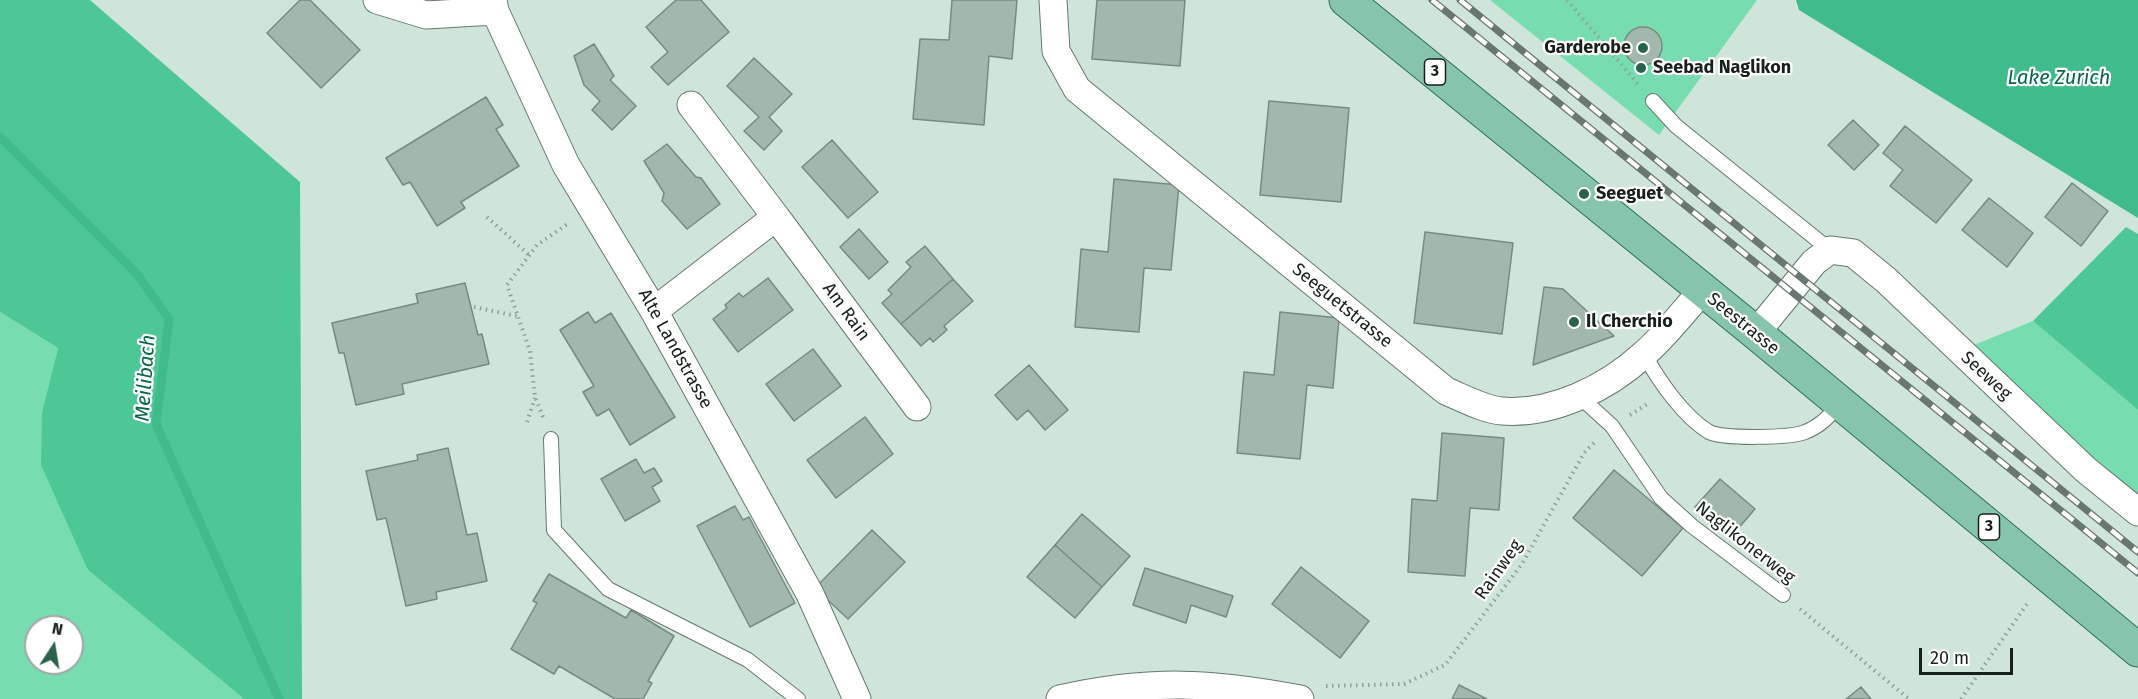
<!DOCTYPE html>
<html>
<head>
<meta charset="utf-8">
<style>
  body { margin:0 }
  #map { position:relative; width:2138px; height:699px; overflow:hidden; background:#cfe5da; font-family:"Fira Sans",sans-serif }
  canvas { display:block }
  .north { position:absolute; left:24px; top:615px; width:60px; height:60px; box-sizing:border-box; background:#fff; border:2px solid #a3a6a4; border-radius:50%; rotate:12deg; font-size:16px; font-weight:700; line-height:24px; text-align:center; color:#18201c }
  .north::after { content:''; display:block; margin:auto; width:21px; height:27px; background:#2a634b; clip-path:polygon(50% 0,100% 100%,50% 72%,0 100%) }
  .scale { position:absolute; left:1919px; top:648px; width:94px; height:27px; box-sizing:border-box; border:3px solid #18201c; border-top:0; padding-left:8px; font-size:18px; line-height:21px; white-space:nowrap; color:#18201c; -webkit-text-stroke:4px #fff; paint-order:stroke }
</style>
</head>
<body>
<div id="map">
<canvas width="2138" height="699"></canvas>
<div class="north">N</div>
<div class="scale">20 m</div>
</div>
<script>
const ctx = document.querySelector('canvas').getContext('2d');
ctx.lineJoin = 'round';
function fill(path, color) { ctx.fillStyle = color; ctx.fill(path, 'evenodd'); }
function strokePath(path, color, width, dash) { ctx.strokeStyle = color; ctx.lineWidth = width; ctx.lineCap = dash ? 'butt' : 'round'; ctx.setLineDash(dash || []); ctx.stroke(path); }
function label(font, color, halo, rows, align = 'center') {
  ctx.font = font + ' "Fira Sans",sans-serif'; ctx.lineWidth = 4.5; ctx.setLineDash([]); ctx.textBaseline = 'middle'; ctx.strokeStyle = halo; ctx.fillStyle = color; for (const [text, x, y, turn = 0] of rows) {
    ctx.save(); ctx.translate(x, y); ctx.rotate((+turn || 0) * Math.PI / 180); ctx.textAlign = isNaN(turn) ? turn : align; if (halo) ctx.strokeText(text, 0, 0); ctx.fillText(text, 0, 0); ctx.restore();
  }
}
fill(new Path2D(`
  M1490,0h267l-98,135z
  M0,312l58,36 -16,64 46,158 156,129h-244zM36,627h36v36h-36z
  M2033,321l105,89v102l-179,-161z`), '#77ddb1');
fill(new Path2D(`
  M0,0h90l210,182 2,517h-58l-156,-129 -47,-105 1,-53 16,-64 -58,-36z
  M2126,227l12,7v176l-105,-89z`), '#4ec797');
fill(new Path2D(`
  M1796,0h342v218l-339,-208z`), '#40bc8c');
strokePath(new Path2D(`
  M0,137l137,137 32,45 -13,105 123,275`), '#40bc8c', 9);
const building = new Path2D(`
  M300,0h10l50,50 -39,38 -54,-55z
  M676,0h25l28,32 -61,53 -17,-18 17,-15 -22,-25z
  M952,0h65l-5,59 -23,-3 -5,69 -71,-6 7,-80 29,1z
  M1097,0h88l-5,66 -88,-7z
  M1624 46a19 19 0 1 1 38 0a19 19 0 1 1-38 0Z
  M594,44l20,32 -4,4 26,26 -24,24 -20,-20 8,-9 -16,-16 -10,-29z
  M754,58l38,36 -23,23 13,14 -18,19 -20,-19 15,-14 -32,-31z
  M486,97l17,28 -7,4 23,37 -58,36 4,6 -28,18 -27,-44 -7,3 -17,-27z
  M1269,101l80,7 -8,94 -81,-7z
  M1853,120l26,25 -25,25 -26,-25z
  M1905,126l67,54 -36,43 -46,-37 13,-16 -20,-17z
  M832,140l46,52 -30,26 -46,-51z
  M667,144l29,33 5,1 19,26 -33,25 -25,-28 2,-8 -20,-32z
  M1114,179l65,6 -8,85 -27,-2 -5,64 -64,-5 6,-78 27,3z
  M2072,183l36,28 -27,35 -36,-29z
  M1989,198l44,35 -26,34 -45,-37z
  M859,229l29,33 -19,17 -29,-32z
  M1425,232l88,11 -11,91 -88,-11z
  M925,246l28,33 -52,45 -19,-21 10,-9 -4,-4 23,-23 -5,-5z
  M768,278l25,32 -55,42 -25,-33 14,-11 -2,-3 14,-12 4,4z
  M953,279l20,22 -29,25 3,4 -14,12 -3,-4 -9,8 -20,-22z
  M465,283l13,52 4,-1 7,30 -87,20 2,10 -48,11 -12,-52h-5l-7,-30 86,-20 -2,-9z
  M1544,287l19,2 51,47 -81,29z
  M588,312l7,11 16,-10 64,104 -45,28 -21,-36 -12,7 -14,-24 11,-6 -34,-56z
  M1280,312l59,6 -6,70 -26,-3 -7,74 -63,-6 7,-81 30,3z
  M813,349l28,37 -47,35 -28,-37z
  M1029,365l39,45 -23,20 -17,-20 -11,10 -22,-25z
  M865,417l28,37 -57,44 -29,-38z
  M1442,433l62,5 -5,72 -29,-2 -5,68 -57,-4 4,-73 25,2z
  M448,448l19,87 10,-2 10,48 -51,11 1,7 -31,7 -20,-88 -9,2 -11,-49 52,-11 -1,-5z
  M636,459l8,14 10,-5 8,13 -10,6 8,14 -35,20 -24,-42z
  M1614,470l69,58 -41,48 -69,-58z
  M1720,479l35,30 -25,29 -35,-31z
  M735,506l8,14 6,-3 46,86 -45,24 -53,-101z
  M1082,514l48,42 -28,31 -47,-42z
  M872,530l33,32 -57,57 -33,-31z
  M1055,545l47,42 -27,31 -48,-41z
  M1301,567l68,54 -29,37 -68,-54z
  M1145,568l88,28 -7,21 -35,-12 -5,18 -53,-18z
  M549,574l77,44 5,-8 43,26 -26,45 4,2 -9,16h-28l-56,-33 -5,8 -43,-25 26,-46 -4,-2z
  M1459,685l28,14h-35z
  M1861,687l10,12h-25z`);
fill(building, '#a3b8ad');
strokePath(building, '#778b81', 1.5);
const lane = new Path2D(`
  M1653,101l23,25 154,124
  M1644,354c15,27 39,62 65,78 14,7 82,6 96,0 16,-6 25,-17 36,-29
  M1579,396l33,30 49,72 31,28 91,69
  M551,439l3,91 54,59 140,71 50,39`);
const street = new Path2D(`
  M377,0l49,15 69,-4
  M493,0l2,11 71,154 88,146 156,283 47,105
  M1053,0l3,51 21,38 369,302c17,7 39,19 56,20 50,4 105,-23 141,-56 22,-19 40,-43 59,-64
  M691,105l85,112
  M654,311l122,-94 141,190
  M1756,333l58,-71 16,-12 23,3 33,27 200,190 52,42
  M1060,699c89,-20 152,-17 240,0`);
const primary = new Path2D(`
  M1346,0l410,333 382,317`);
strokePath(lane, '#65786e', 16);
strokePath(street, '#65786e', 29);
strokePath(primary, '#2b7155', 35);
strokePath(new Path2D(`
  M1567,0l71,84
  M487,217l42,38
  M474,307l43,9
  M1630,415l19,-12
  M543,417l-8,-20 -5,-46 -23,-66 30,-40 32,-22
  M527,422l8,-24
  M1800,609l109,90
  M1326,686l78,-2 41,-19 77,-101 62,-111 12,-12
  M1961,699l68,-98`), '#90a199', 4, [1.5, 4.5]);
strokePath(lane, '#fff', 14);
strokePath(street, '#fff', 27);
strokePath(primary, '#86c4ac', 33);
const rail = new Path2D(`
  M1432,0l706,573
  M1460,0l678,552`);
strokePath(rail, '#697770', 7);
strokePath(rail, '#fff', 4.5, [14]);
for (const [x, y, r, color] of [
  [1643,48,6,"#2a634b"],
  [1641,68,6,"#2a634b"],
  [1584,194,6,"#2a634b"],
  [1574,322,6,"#2a634b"]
]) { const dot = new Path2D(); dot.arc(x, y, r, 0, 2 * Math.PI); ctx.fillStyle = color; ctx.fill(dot); strokePath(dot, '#fff', 2); }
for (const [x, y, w] of [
  [1435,72,21],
  [1989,527,21]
]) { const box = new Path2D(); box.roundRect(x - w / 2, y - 13, w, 26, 4.5); ctx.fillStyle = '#fff'; ctx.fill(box); strokePath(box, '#18201c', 1.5); }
label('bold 16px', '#18201c', null, [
  ["3",1435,72],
  ["3",1989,527]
]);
label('bold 18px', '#18201c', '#fff', [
  ["Garderobe",1631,48,"right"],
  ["Seebad Naglikon",1653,68],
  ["Seeguet",1596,194],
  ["Il Cherchio",1586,322]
], 'left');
label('18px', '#18201c', '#fff', [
  ["Seeguetstrasse",1342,306,39],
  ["Am Rain",846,312,54],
  ["Seestrasse",1743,324,39],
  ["Alte Landstrasse",675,349,61],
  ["Seeweg",1986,376,43],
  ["Naglikonerweg",1745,543,38],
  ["Rainweg",1499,570,-55]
]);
label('italic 20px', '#046748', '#fff', [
  ["Lake Zurich",2059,78],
  ["Meilibach",146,378,-86]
]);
</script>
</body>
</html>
